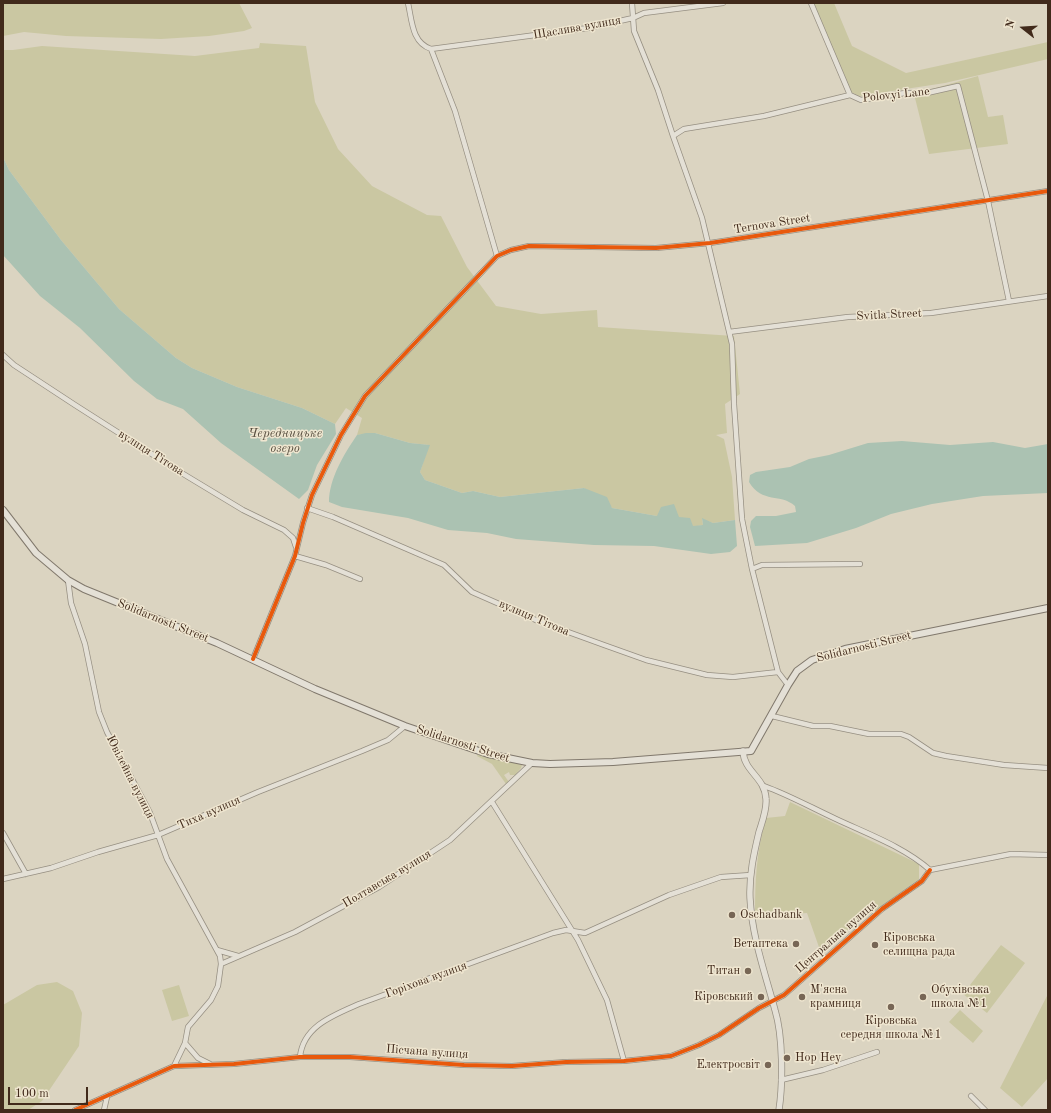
<!DOCTYPE html>
<html>
<head>
<meta charset="utf-8">
<style>
  body { margin:0 }
  #map { position:relative; width:1051px; height:1113px; overflow:hidden; background:#dbd4c1; font-family:"Old Standard TT",serif }
  canvas { display:block }
  .frame { position:absolute; inset:0; border:4px solid #412a1b; pointer-events:none }
  .north { position:absolute; left:1003px; top:8px; width:40px; height:40px; -webkit-text-stroke:3px #efe6d0; paint-order:stroke; rotate:287deg; font-size:11px; font-weight:700; line-height:16px; text-align:center; color:#412a1b }
  .north::after { content:''; display:block; margin:auto; width:14px; height:18px; background:#412a1b; clip-path:polygon(50% 0,100% 100%,50% 72%,0 100%) }
  .scale { position:absolute; left:8px; top:1087px; width:80px; height:18px; box-sizing:border-box; border:2px solid #412a1b; border-top:0; padding-left:5px; font-size:12px; line-height:14px; white-space:nowrap; color:#412a1b; -webkit-text-stroke:3px #efe6d0; paint-order:stroke }
</style>
</head>
<body>
<div id="map">
<canvas width="1051" height="1113"></canvas>
<div class="frame"></div>
<div class="north">N</div>
<div class="scale">100 m</div>
</div>
<script>
const ctx = document.querySelector('canvas').getContext('2d');
ctx.lineJoin = 'round';
function fill(path, color) { ctx.fillStyle = color; ctx.fill(path, 'evenodd'); }
function strokePath(path, color, width, dash) { ctx.strokeStyle = color; ctx.lineWidth = width; ctx.lineCap = dash ? 'butt' : 'round'; ctx.setLineDash(dash || []); ctx.stroke(path); }
function label(font, color, halo, rows, align = 'center') {
  ctx.font = font + ' "Old Standard TT",serif'; ctx.lineWidth = 3; ctx.setLineDash([]); ctx.textBaseline = 'middle'; ctx.strokeStyle = halo; ctx.fillStyle = color; for (const [text, x, y, turn = 0] of rows) {
    ctx.save(); ctx.translate(x, y); ctx.rotate((+turn || 0) * Math.PI / 180); ctx.textAlign = isNaN(turn) ? turn : align; if (halo) ctx.strokeText(text, 0, 0); ctx.fillText(text, 0, 0); ctx.restore();
  }
}
fill(new Path2D(`
  M3,3h236l13,25 -8,3 -35,5 -48,3 -95,-3 -42,-4 -21,4z
  M812,3h22l18,43 54,27 142,-31v17l-103,24 -86,13 -12,-6z
  M260,43l46,3 9,56 23,47 34,37 55,29 14,1 26,51 29,39 45,8 56,-4 1,17 136,9 6,58 -15,10 2,29 -11,2 8,4 8,38 3,43 -22,3 -11,-4 1,6 -10,2 -36,-11 -45,-8 -28,-20 -84,9 -27,-6 -11,2 -37,-13 -5,-8 9,-27 -19,-2 -35,-10 -18,2 5,-17 -16,-10 -11,16 -33,-16 -65,-21 -45,-19 -16,-10 -57,-49 -58,-69 -52,-70 -6,-13v-107h10l29,-4 153,10 64,-8z
  M978,76l10,41 15,-2 5,29 -79,10 -15,-60z
  M478,754l44,11 -1,3 -6,7h-5l-1,-3 -5,3 5,7 -3,2 -14,-20 -15,-8z
  M790,802l129,62v15l-99,71 -13,-37 -52,4c0,-36 1,-64 11,-99l19,-2z
  M1001,945l24,18 -38,50 -24,-19z
  M57,982l16,9 9,22 -3,33 -37,55 -14,9h-25v-105l34,-20z
  M179,985l10,31 -17,5 -10,-31z
  M1048,994v84l-26,29 -22,-19z
  M960,1010l23,21 -10,12 -24,-21z`), '#cac7a2');
fill(new Path2D(`
  M3,157l6,13 52,70 58,69 57,49 16,10 45,19 65,21 33,16 1,10 -19,31 -9,25 -9,9 -78,-56 -38,-34 -26,-10 -23,-18 -54,-53 -40,-32 -37,-41z
  M366,433h9l35,10 20,2 -10,27 5,8 37,13 11,-2 27,6 84,-9 23,9 5,11 45,8 4,-9 13,-3 5,13 11,1 3,8 10,-1 -1,-7 11,5 22,-3 2,26 -7,6 -19,2 -57,-8 -60,-1 -78,-6 -29,-6 -39,-3 -40,-12 -66,-11 -13,-5c0,-23 15,-48 28,-67z
  M902,441l48,4 43,-3 32,6 23,-4v49l-65,3 -51,8 -41,10 -35,14 -49,15 -52,3 -5,-19 1,-6 5,-5h20l20,-4 -1,-6c-14,-13 -33,-2 -46,-24l1,-7 6,-3 34,-5 19,-8 20,-4 39,-12z`), '#abc2b2');
const minor = new Path2D(`
  M408,3c4,18 4,40 23,46l157,-21 45,-10 11,-5 79,-10
  M632,3l2,28 24,59 15,46 29,82 30,126 2,60 8,115 10,50 26,103 10,13
  M811,3l39,92
  M431,49l24,62 42,145
  M673,136l11,-7 80,-13 86,-21 11,5 44,-7h22l31,-7 30,115 21,100
  M729,332l119,-15 83,-4 117,-17
  M3,355l11,10 61,40 105,67 63,38 41,20 9,8 3,9
  M307,508l26,9 111,48 28,27 66,29 66,24 42,15 61,15 26,2 45,-5
  M295,556l31,9 34,14
  M752,569l10,-4 98,-1
  M68,580l3,23 14,41 14,68 8,20 43,81 17,46 53,97 1,8 -3,22 -7,14 -23,27 -3,16 -11,23
  M253,659l42,-103 8,-33 9,-28 29,-60 24,-39 132,-140 14,-6 18,-4 127,2 54,-5 338,-52
  M772,716l41,10h17l39,8h32l8,3 24,16 13,3 58,9 44,3
  M764,786c25,9 48,22 72,33 32,15 68,28 94,51
  M492,802l86,138 29,60 17,61
  M3,833l23,41
  M930,870l81,-16 37,1
  M3,879l48,-11 47,-16 60,-17 100,-43 104,-41 26,-11 17,-14
  M217,950l21,6
  M221,964l74,-32 84,-45 71,-47 82,-77
  M185,1043l13,15 12,6
  M300,1057c3,-31 34,-42 59,-53l194,-71 13,-3 19,3 84,-38 52,-18 30,-2
  M781,1080l42,-10 54,-18
  M971,1096l14,14
  M75,1110l99,-44 60,-2 66,-7h50l114,8 48,1 54,-4 58,-1 47,-5 28,-11 20,-10 40,-27 25,-13 98,-86 40,-28 8,-11
  M104,1110l3,-13`);
const tertiary = new Path2D(`
  M743,751c1,21 22,26 23,48 1,11 -4,23 -7,33 -5,21 -10,43 -9,66 2,39 15,75 25,112 8,26 8,73 4,100`);
const secondary = new Path2D(`
  M3,510l33,43 32,27 16,9 133,54 98,46 90,37 83,28 44,9 18,1 63,-2 138,-11 37,-66 9,-14 15,-11 33,-11 203,-41`);
strokePath(minor, '#968f82', 6);
strokePath(tertiary, '#968f82', 7);
strokePath(secondary, '#80786c', 8);
strokePath(minor, '#e4e0d6', 4.5);
strokePath(tertiary, '#e4e0d6', 5.5);
strokePath(secondary, '#e4e0d6', 6);
strokePath(new Path2D(`
  M253,659l42,-103 8,-33 9,-28 29,-60 24,-39 132,-140 14,-6 18,-4 127,2 54,-5 338,-52
  M75,1110l99,-44 60,-2 66,-7h50l114,8 48,1 54,-4 58,-1 47,-5 28,-11 20,-10 40,-27 25,-13 98,-86 40,-28 8,-11`), '#e8590c', 4);
for (const [x, y, r, color] of [
  [732,915,4,"#765"],
  [796,944,4,"#765"],
  [875,945,4,"#765"],
  [748,971,4,"#765"],
  [761,997,4,"#765"],
  [802,997,4,"#765"],
  [923,997,4,"#765"],
  [891,1007,4,"#765"],
  [787,1058,4,"#765"],
  [768,1065,4,"#765"]
]) { const dot = new Path2D(); dot.arc(x, y, r, 0, 2 * Math.PI); ctx.fillStyle = color; ctx.fill(dot); strokePath(dot, '#efe6d0', 1.5); }
label('12px', '#412a1b', '#efe6d0', [
  ["Щаслива вулиця",577,28,-10],
  ["Polovyi Lane",896,95,-6],
  ["Ternova Street",772,224,-9],
  ["Svitla Street",889,315,-3],
  ["вулиця Тітова",151,453,32],
  ["вулиця Тітова",534,618,23],
  ["Solidarnosti Street",163,621,22],
  ["Solidarnosti Street",864,647,-14],
  ["Solidarnosti Street",463,744,18],
  ["Ювілейна вулиця",130,777,63],
  ["Тиха вулиця",209,813,-24],
  ["Полтавська вулиця",387,879,-31],
  ["Центральна вулиця",836,937,-41],
  ["Горіхова вулиця",426,980,-20],
  ["Пісчана вулиця",427,1052,4]
]);
label('12px', '#412a1b', '#efe6d0', [
  ["Oschadbank",740,915],
  ["Кіровська",883,938],
  ["селищна рада",883,952],
  ["Ветаптека",788,944,"right"],
  ["Титан",740,971,"right"],
  ["М'ясна",810,990],
  ["крамниця",810,1004],
  ["Обухівська",931,990],
  ["школа №1",931,1004],
  ["Кіровський",753,997,"right"],
  ["Кіровська",891,1021,"center"],
  ["середня школа №1",891,1035,"center"],
  ["Hop Hey",795,1058],
  ["Електросвіт",760,1065,"right"]
], 'left');
label('italic 13px', '#564e3f', '#efe6d0', [
  ["Чередницьке",285,434],
  ["озеро",285,449]
]);
</script>
</body>
</html>
